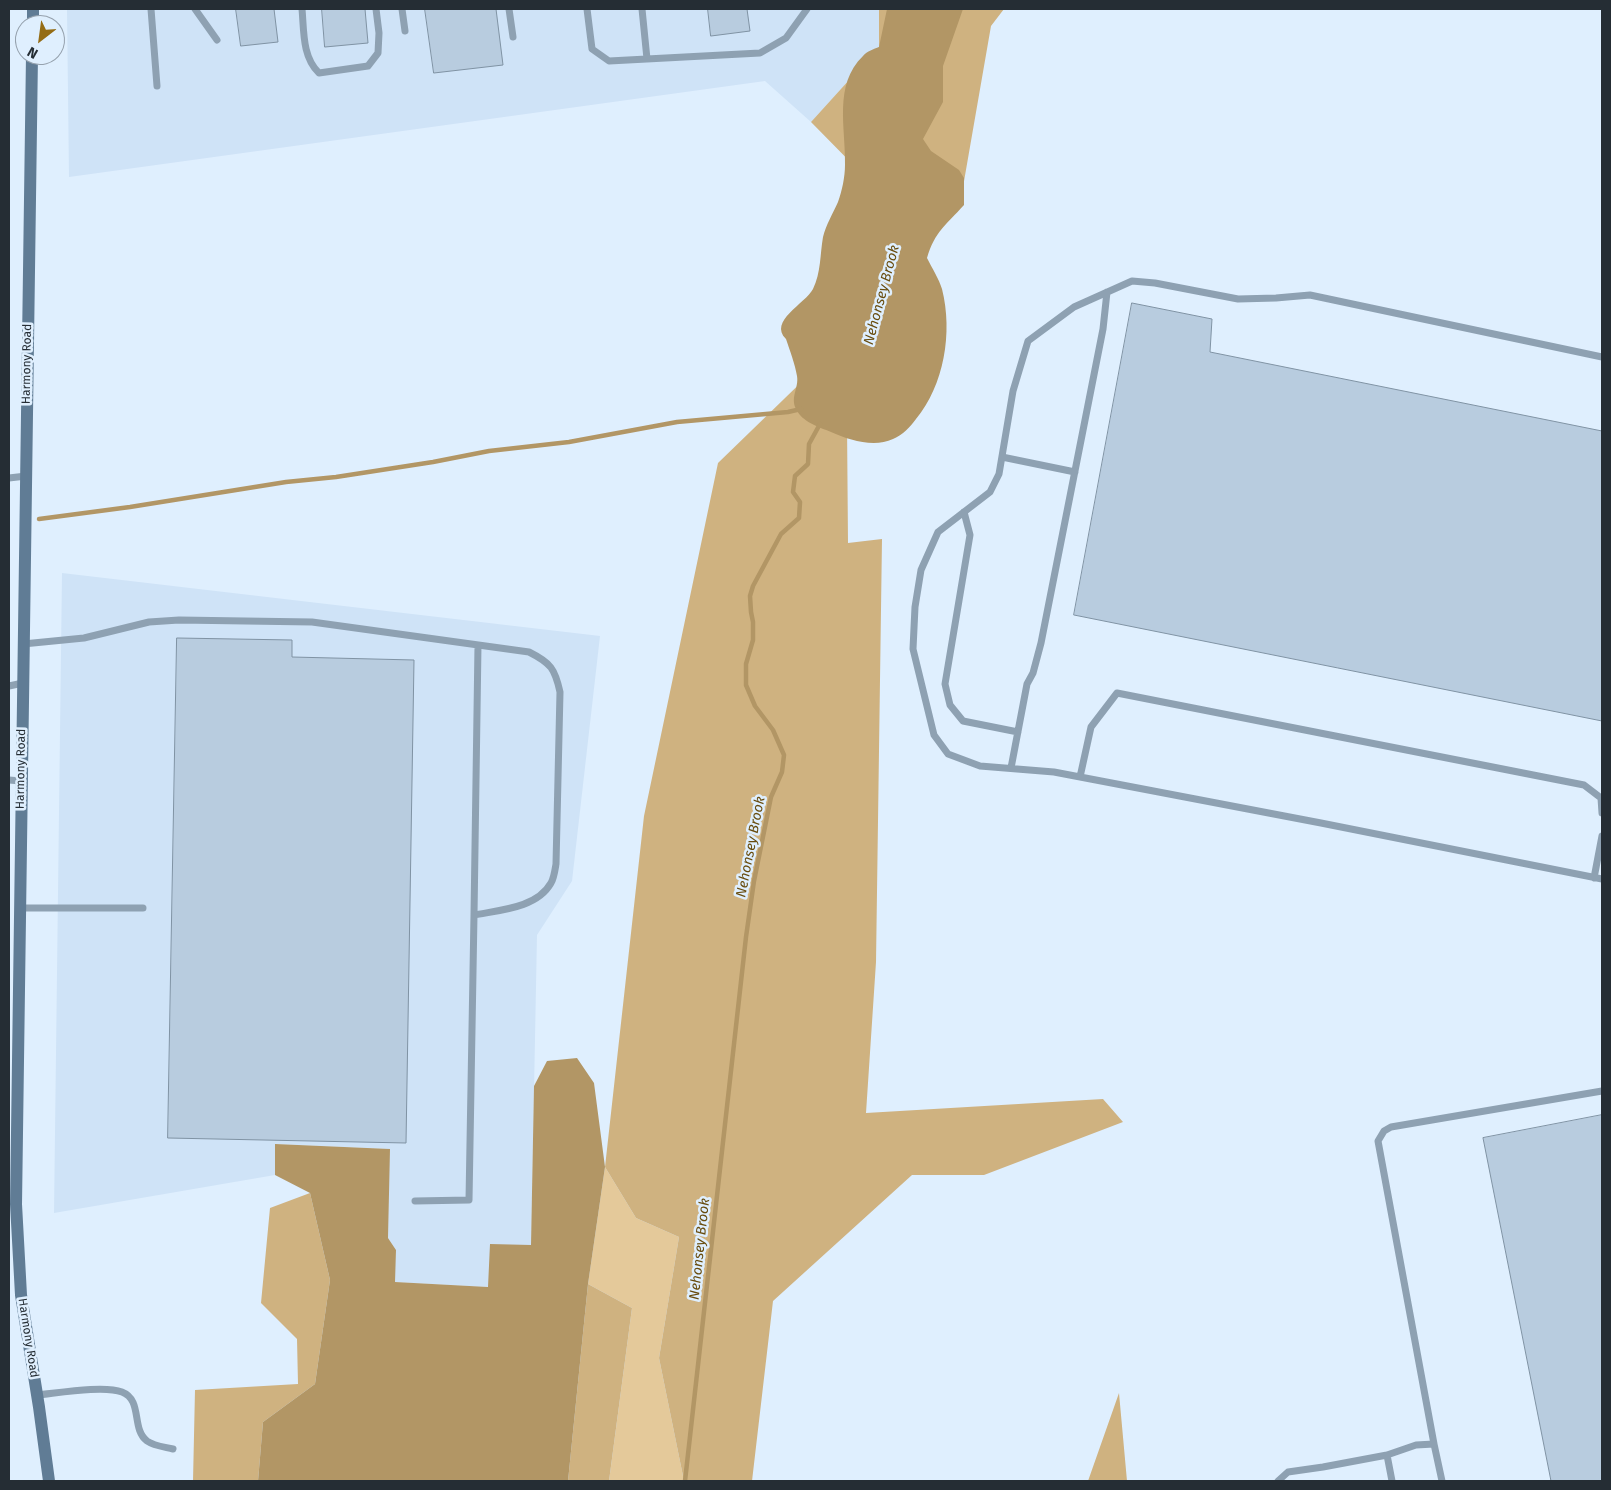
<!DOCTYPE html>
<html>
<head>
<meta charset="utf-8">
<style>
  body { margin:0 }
  #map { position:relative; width:1611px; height:1490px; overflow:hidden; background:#dfeffe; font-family:"Fira Sans",sans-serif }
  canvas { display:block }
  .frame { position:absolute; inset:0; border:10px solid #252d34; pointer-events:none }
  .north { position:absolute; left:15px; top:15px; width:50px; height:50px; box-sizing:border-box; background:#dfeffe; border:1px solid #95a1ad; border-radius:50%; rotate:210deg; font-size:14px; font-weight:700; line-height:20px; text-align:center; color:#252d34 }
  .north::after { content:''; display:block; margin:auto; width:18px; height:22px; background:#946c15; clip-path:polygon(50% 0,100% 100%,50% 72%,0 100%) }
</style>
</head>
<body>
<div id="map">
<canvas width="1611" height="1490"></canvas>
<div class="frame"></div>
<div class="north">N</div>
</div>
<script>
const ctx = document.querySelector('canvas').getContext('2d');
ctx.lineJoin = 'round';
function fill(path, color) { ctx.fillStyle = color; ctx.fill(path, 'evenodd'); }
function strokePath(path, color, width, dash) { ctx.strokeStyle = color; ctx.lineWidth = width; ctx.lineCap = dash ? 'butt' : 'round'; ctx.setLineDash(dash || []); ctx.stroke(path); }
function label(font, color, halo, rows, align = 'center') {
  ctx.font = font + ' "Fira Sans",sans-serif'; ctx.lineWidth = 5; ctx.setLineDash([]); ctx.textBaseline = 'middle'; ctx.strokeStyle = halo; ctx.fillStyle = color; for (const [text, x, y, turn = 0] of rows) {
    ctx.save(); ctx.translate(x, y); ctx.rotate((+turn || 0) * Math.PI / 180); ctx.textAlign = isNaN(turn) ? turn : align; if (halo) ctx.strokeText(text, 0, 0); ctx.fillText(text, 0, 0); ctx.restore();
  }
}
fill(new Path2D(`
  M67,9h812v38l-68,75 -46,-41 -696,96z
  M62,573l538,63 -28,245 -35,54 -6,310 -43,42 -94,-5 2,-32 -8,-12 1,-89 -114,-5v31l-221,38z`), '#cfe3f7');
fill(new Path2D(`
  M605,1167l31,51 43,19 -20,121 25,123h-75l23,-173 -44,-24z`), '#e4c99a');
fill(new Path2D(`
  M879,9h125l-13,17 -32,184 -89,-28 -59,-60 68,-75z
  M817,367l30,56 1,120 34,-4 -6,423 -10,151 237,-14 20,23 -139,53h-72l-139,126 -21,180h-68l-25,-123 20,-121 -43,-19 -31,-51 39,-351 74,-353z
  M310,1193l20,87 -15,104 -52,38 -5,59h-65l2,-91 103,-6 -1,-45 -36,-36 9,-95z
  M588,1284l44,24 -23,173h-41z
  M1119,1393l8,88h-39z`), '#cfb280');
fill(new Path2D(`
  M887,9h76l-20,57v36l-20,37 8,12 28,19 5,8v27c-18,20 -29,26 -37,53 5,10 12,21 15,31 11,44 2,96 -26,130 -6,8 -13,16 -23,20 -19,9 -44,1 -62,-7 -12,-5 -29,-10 -35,-23 -6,-12 3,-21 1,-33 -2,-12 -7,-25 -11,-37 -18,-18 19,-35 27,-50 8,-16 7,-35 10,-52 3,-12 10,-24 15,-35 4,-11 7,-25 7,-37 1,-37 -12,-80 18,-109 4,-5 11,-7 16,-9z
  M577,1058l17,25 11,84 -17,117 -20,197h-310l5,-59 52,-38 15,-104 -20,-87 -35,-18v-31l115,5 -2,89 8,12 -1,32 93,5 2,-43 41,1 3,-159 13,-25z`), '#b29665');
strokePath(new Path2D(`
  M39,519l91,-12 156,-25 50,-5 97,-15 56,-11 80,-9 108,-20 111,-10 13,-3
  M685,1481l61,-544 8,-56 17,-84 11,-25 2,-17 -11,-25 -18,-24 -9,-21v-21l7,-24v-18l-2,-10 -1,-16 3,-10 28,-52 18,-16 1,-16 -7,-10 2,-16 13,-12 1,-20 11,-20`), '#b29665', 4.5);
const building = new Path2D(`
  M236,9h38l4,33 -37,4z
  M322,9h43l3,34 -43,4z
  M425,9h71l7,56 -69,8z
  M708,9h39l3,22 -39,5z
  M1132,303l80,16 -2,33 392,79v290l-528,-106z
  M177,638l115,2v17l122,3 -8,483 -238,-5z
  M1602,1115v366h-51l-68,-343z`);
fill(building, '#b8ccdf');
strokePath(building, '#8093a4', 1);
strokePath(new Path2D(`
  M151,9l6,77
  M195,9l22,31
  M302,9c2,21 0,48 17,64l49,-7 10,-13 1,-20 -3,-24
  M402,9l3,22
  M509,9l4,28
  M587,9l5,40 17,12 151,-8 26,-15 21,-29
  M642,9l5,50
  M1602,357l-292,-62 -34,3 -38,1 -83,-16 -23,-2 -58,26 -46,34 -15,50 -14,83 -9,18 -52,40 -17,38 -6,37 -2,42 21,86 14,19 32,12 74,6 267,51 281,56
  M1002,457l73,15
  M9,478l17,-2
  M964,512l6,23 -25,149 5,21 13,16 55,11
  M23,644l61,-6 65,-16 30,-2 133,2 217,30c22,11 26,17 31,40l-4,172c-1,6 -2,14 -5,19 -14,25 -51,27 -77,32l-5,285 -54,1
  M9,686l14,-3
  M1011,768l16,-84 6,-11 8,-30 62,-314 4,-37
  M1080,777l11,-50 26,-34 467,92 17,13 1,15
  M9,780l12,1
  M1594,878l8,-42
  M20,908h123
  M474,915l4,-270
  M37,1395c21,-2 67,-10 85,-3 21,8 9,37 25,49 7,5 18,6 26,8
  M1434,1444l-56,-303 6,-10 7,-4 211,-36
  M1387,1455l5,26
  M1278,1481l10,-9 35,-5 64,-12 29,-10 18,-1 8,37`), '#8ea1b2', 7);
strokePath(new Path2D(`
  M33,25v-16
  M32,55l-16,1149 5,91 18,112 10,74`), '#607c95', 12);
label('12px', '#252d34', '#dfeffe', [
  ["Harmony Road",27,364,-89],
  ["Harmony Road",21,769,-89],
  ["Harmony Road",28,1338,81]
]);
label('italic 14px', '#684c0e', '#dfeffe', [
  ["Nehonsey Brook",882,295,-75],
  ["Nehonsey Brook",751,847,-79],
  ["Nehonsey Brook",700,1249,-84]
]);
</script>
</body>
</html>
